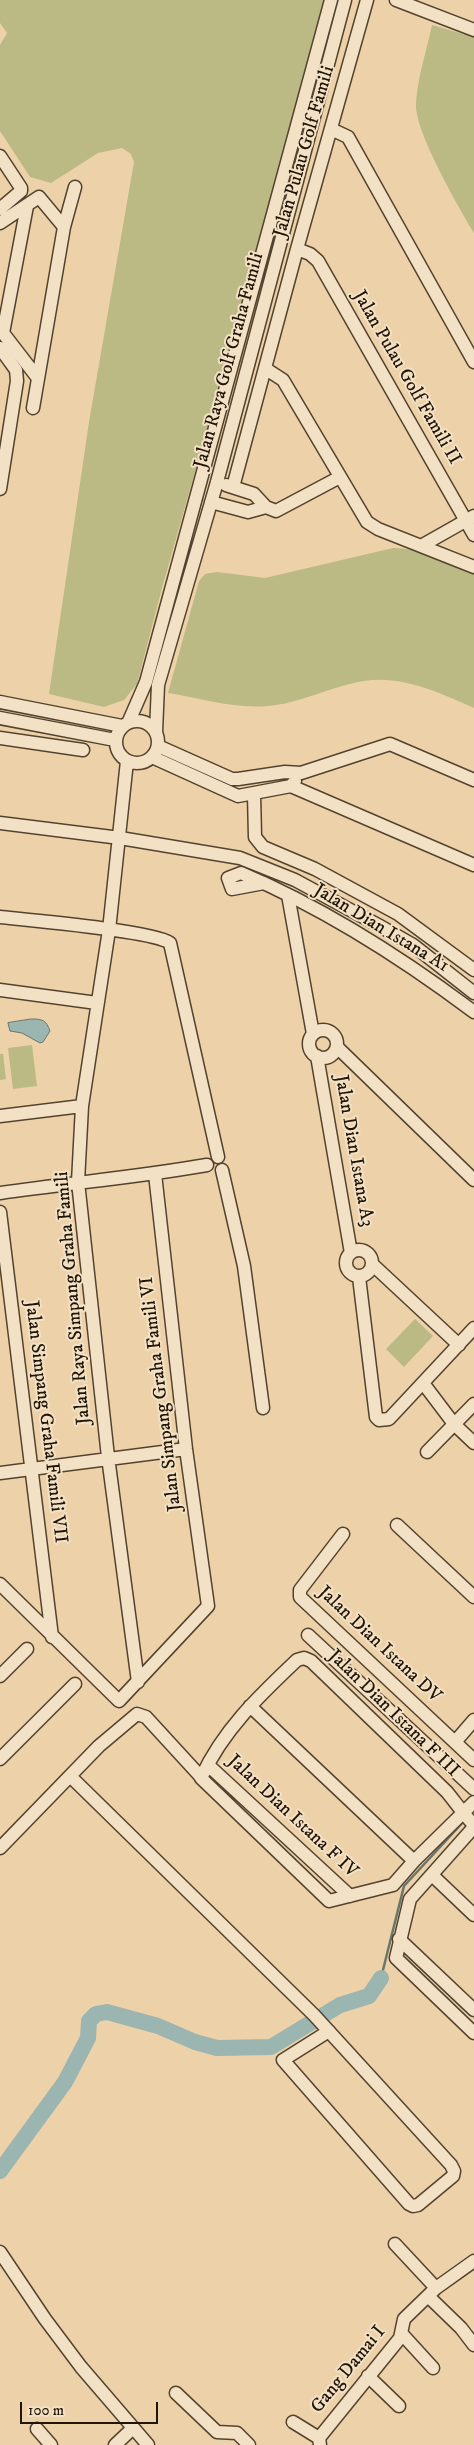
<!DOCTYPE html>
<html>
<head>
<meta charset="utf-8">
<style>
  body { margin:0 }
  #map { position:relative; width:474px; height:2445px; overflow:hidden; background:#edd1a8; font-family:"IM FELL DW Pica",serif }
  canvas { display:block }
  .scale { position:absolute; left:20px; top:2402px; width:138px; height:22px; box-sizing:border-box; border:2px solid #201405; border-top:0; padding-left:6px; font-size:15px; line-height:18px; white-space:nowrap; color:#201405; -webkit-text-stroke:4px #f3e1c6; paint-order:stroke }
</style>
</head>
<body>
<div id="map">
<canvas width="474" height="2445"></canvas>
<div class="scale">100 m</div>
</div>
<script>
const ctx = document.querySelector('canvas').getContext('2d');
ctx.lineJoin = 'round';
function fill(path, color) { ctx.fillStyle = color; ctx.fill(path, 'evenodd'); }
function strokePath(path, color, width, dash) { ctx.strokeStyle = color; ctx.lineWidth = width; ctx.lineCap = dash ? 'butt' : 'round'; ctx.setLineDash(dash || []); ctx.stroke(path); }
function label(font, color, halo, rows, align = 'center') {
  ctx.font = font + ' "IM FELL DW Pica",serif'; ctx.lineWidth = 4; ctx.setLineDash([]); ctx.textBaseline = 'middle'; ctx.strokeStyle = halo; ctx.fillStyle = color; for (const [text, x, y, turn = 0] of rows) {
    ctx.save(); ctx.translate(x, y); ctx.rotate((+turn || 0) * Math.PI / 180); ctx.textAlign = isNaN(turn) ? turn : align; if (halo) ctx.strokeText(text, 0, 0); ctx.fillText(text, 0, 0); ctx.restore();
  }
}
fill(new Path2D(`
  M0,0h329l-167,588 -25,96 -13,16 -20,7 -55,-13 40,-272 45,-260 -3,-8 -9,-6 -24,5 -47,30 -21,-6 -30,-46v-86l7,-12 -7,-10z
  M432,25l42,12v196c-15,-25 -60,-103 -58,-129 1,-25 11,-55 16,-79z
  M393,548c30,0 54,14 81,26v134c-34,-15 -72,-33 -110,-27 -32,5 -65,23 -97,25 -32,3 -67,-8 -99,-13l31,-112 6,-7 12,-2 48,6z
  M32,1045l5,41 -24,3 -5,-41z
  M0,1054h3l3,25 -6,1z
  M415,1319l18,17 -29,31 -18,-18z`), '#bbba85');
const water = new Path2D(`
  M31,1019c12,0 15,1 19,12l-7,11 -3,1 -18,-10 -12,-2 -2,-8z`);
fill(water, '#9bb5b0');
strokePath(water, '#6a756c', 1);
strokePath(new Path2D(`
  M381,1978l23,-92 61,-66`), '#6a756c', 2.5);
strokePath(new Path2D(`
  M0,2171l65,-89 23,-44 1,-17 7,-7 11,-2 51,14 37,16 22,6 54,-1 69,-42 29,-9 12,-18`), '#9bb5b0', 16);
const minor = new Path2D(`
  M396,0l78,30
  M331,129l17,8 126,225
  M0,156l21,32v3l-21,18
  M27,206l-24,127 34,44
  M0,223l39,-26 25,30
  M297,249l13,5 8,7 156,274
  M0,348l16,22 1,11 -17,108
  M266,369l17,11 84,142 11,7 96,38
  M33,408l31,-181 11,-40
  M226,485l28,9 12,13 10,4 64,-34
  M233,487l64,-238 70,-249
  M211,502l37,10 18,-5
  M421,546l53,-30
  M0,702l122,24
  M0,718l115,22
  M116 742a21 21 0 1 1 42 0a21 21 0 1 1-42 0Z
  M129,721l17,-39 185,-682
  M156,732l2,-47 59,-203 128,-482
  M0,738l83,12
  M158,746l74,33h6l47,-7 16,1 89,-29 84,36
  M152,757l86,39 53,-10 4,-5
  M127,761l-18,169 -27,176 -4,76 30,275 30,225
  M291,786l183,79
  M254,794l1,43 8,10 52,22 83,45 76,56
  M0,823l120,15 120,20 55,22 83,45 35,20 61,48
  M264,883l-32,6 -4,-11 13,-5c83,35 161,85 233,139
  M288,895l25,139
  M0,917c28,3 154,14 170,26l48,214
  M0,990l97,13
  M309 1044a14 14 0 1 1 28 0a14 14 0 1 1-28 0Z
  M337,1047l137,133
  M317,1056l34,197
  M0,1116l82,-10
  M222,1170l22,96 19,142
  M0,1193c69,-10 139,-16 207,-28
  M0,1212l52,425
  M346 1263a13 13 0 1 1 26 0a13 13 0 1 1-26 0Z
  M372,1264l87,81
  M359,1277l17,140 3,3 10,-1 85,-91
  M423,1383l31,41 20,19
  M427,1452l47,-48
  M0,1473l186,-24
  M397,1525l77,72
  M343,1534l-43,56v7l174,163
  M0,1584l119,117 89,-95 -22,-157 -31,-275
  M308,1635l166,154
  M0,1676l27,-27
  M250,1706l164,155
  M455,1742l19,-22
  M0,1759l75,-75
  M208,1765l142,131
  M70,1776l244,239 137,150 3,6 -1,5 -35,29 -5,1 -4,-2 -126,-144 46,-29
  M474,1802l-60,59 -21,24 -64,16 -128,-123c22,-48 58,-82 96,-118l7,-2 7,3 136,131c9,11 17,23 27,33
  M474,1827l-64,72 -14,59 78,75
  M0,1848l99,-102 38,-32 9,3 55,60
  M432,1875l42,40
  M399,1939l75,71
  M395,2244l41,44
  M0,2252l45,67 36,48 67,78
  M428,2296l33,32 13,17
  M402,2334l31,34
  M368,2376l31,30
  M176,2393l41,39 20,1 12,12
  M293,2422l26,16
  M37,2429l14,16
  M115,2445l18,-17
  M320,2445l-1,-7 81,-100 4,-19 32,-31 38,-27`);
strokePath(minor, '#53432e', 15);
strokePath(minor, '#f3e1c6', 12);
label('19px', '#201405', '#f3e1c6', [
  ["Jalan Pulau Golf Famili",305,152,-74],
  ["Jalan Raya Golf Graha Famili",230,361,-75],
  ["Jalan Pulau Golf Famili II",406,378,60],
  ["Jalan Dian Istana A1",381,929,31],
  ["Jalan Dian Istana A3",353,1151,80],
  ["Jalan Raya Simpang Graha Famili",74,1298,-95],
  ["Jalan Simpang Graha Famili VI",162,1394,-97],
  ["Jalan Simpang Graha Famili VII",45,1422,83],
  ["Jalan Dian Istana DV",379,1645,43],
  ["Jalan Dian Istana F III",393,1714,44],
  ["Jalan Dian Istana F IV",292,1817,43],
  ["Gang Damai I",349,2370,-51]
]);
</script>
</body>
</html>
